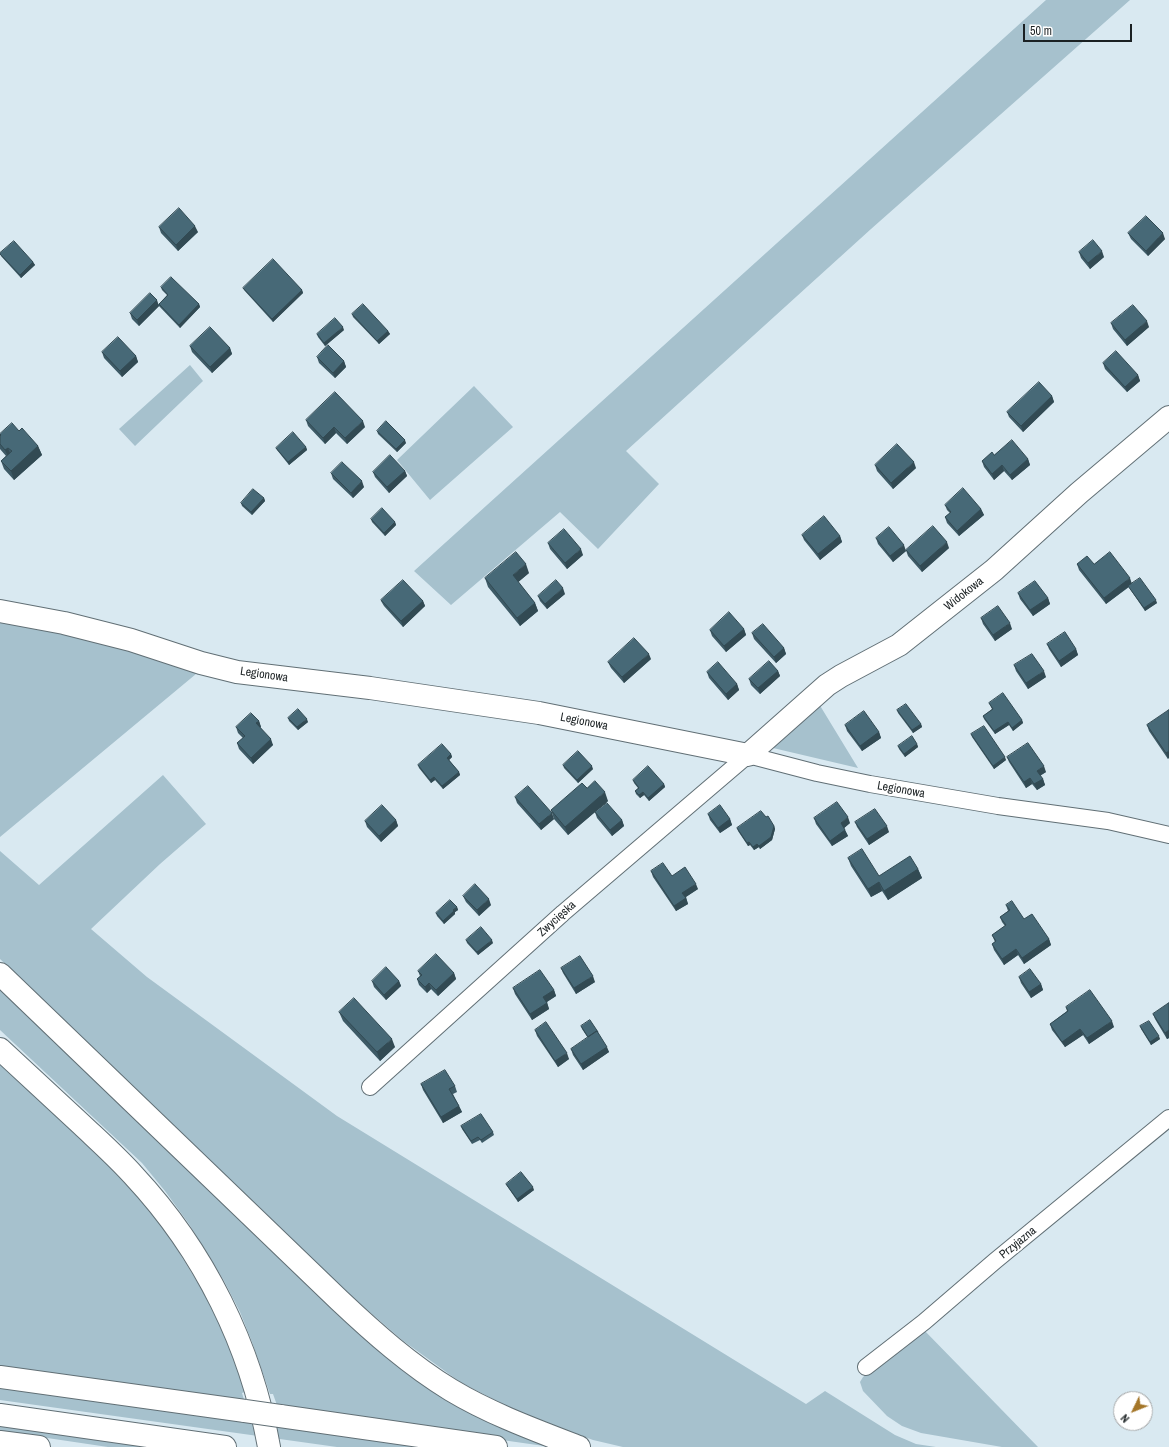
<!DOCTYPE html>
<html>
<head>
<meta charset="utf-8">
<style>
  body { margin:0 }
  #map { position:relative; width:1169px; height:1447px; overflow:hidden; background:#d9e9f1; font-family:"Archivo Narrow",sans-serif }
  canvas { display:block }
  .north { position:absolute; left:1113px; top:1391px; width:40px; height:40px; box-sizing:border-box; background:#fff; border:1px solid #a4a6a7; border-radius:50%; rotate:227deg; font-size:11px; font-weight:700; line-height:16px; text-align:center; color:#1b2123 }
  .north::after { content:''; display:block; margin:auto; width:14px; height:18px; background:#a47629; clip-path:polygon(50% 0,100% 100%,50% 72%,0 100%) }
  .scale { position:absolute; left:1023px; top:24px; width:109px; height:18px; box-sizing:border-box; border:2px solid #1b2123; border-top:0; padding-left:5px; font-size:12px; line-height:14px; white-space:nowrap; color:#1b2123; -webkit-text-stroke:3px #fff; paint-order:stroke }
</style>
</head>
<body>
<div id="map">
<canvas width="1169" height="1447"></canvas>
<div class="north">N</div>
<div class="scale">50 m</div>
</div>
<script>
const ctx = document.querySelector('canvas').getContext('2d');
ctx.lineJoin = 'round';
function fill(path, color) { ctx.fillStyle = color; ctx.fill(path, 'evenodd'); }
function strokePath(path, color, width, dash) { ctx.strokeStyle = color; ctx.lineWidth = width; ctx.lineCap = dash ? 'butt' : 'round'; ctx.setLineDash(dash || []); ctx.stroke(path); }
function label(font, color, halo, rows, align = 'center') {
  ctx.font = font + ' "Archivo Narrow",sans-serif'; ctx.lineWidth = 4; ctx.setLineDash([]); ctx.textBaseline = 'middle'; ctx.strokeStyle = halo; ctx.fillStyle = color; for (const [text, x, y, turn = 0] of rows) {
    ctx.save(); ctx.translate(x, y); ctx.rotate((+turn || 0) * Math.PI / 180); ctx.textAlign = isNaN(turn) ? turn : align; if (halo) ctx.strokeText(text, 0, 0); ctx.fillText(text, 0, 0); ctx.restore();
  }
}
fill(new Path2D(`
  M1046,0h84l-259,229 -245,222 33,33 -61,65 -38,-37 -109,93 -37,-34z
  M190,365l13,16 -68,65 -16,-17z
  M474,386l39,41 -83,73 -33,-40z
  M0,618l202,51 -202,168z
  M816,699l42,69 -85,-20z
  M163,775l43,49 -46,40 -69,65 56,48 190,139 469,288 19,-13 70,44 21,9 20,3h-313l-30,-7 -73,-27 -60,-31 -58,-42 -68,-59 -88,-83 -165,-162 -81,-77v-108l39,34z
  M0,983l345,332 206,132 -273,-39 -5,-14h-3l-18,-52 -12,-30 -17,-33 -34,-55 -24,-33 -23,-28 -142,-133z
  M0,1061l123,118 24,27 20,27 40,65 21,43 17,51 -3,1 3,10 -245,-35z
  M922,1328l116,119h-36l-81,-14 -19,-7 -15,-10 -24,-25 -3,-9 3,-5z
  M0,1382l439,65h-102l-337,-47z
  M0,1424l165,23h-57l-108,-16z`), '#a6c1cd');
const street = new Path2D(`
  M370,1087l193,-174 185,-158 69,18 53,11 128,22 110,15 61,14
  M866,1367l58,-45 71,-61 174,-143`);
const secondary = new Path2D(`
  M0,611l64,12 67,17 70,23 36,9 133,16 169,25 209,42 79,-70 14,-9 58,-31 95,-75 85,-77 90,-76`);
const highway = new Path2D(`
  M0,974l339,326c35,33 71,65 112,90 40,24 84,40 128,57
  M0,1049c27,25 55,51 82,76 18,17 36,33 52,51 70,75 117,170 135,271
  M0,1377l245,34
  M0,1415l225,32
  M280,1416l216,31
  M0,1442l39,5`);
strokePath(street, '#616f75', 18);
strokePath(secondary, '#616f75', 24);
strokePath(highway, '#616f75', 24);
strokePath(street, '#fff', 16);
strokePath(secondary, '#fff', 22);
strokePath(highway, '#fff', 22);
const highwayBridge = new Path2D(`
  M245,1411l35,5`);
strokePath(highwayBridge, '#616f75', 24, []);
strokePath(highwayBridge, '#fff', 22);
fill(new Path2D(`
  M159,227l39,5 -20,19 -17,-18z
  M1128,233l37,6 -17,17 -17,-17z
  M1079,252l25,5 -14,12 -9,-11z
  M0,253l33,9 2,3 -14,13 -20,-22z
  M161,287l38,17 1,3 -20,21 -21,-22 -20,20 -7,-7 -2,-6 29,-9 8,-9 -5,-5z
  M243,288l59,2 1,3 -30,29 -29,-32z
  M352,314l36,17 2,3 -11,10 -26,-27z
  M1111,323l38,4 -22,19 -14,-17z
  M344,330l-19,16 -7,-9 -1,-3z
  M190,346l40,2 2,6 -20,19 -20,-21z
  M102,352l34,4 2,6 -16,15 -18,-19z
  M317,357l27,4 2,6 -11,11 -16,-15z
  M1103,363l35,12 2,6 -13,11 -22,-23z
  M1052,396l2,6 -31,30 -14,-15 -2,-5z
  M306,420l59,7 -18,17 -11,-11 -11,11 -17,-18z
  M19,431l19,15 4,9 -28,25 -10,-11 -3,-8 5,-5 -6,-7v-13l1,-1 -1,-1z
  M377,431l29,12 -9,9 -19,-18z
  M306,447l1,3 -18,15 -12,-15 -1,-2z
  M994,455l34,4 2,6 -18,15 -8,-9 -10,9 -10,-13 -2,-6z
  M875,465l41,3 -23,21 -16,-18z
  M405,471l2,5 -18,17 -14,-16 -2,-5z
  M331,473l33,14 -11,11 -20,-19z
  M264,498l1,3 -13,14 -10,-9 -1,-3z
  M945,505l36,4 3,6 -25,21 -12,-13 -2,-6 5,-4 -3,-3z
  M371,519l24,3 1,3 -11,11 -13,-14z
  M802,535l38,1 2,6 -22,18 -16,-20z
  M876,538l30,13 -13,11 -15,-18z
  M548,543l35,12 -16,14 -17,-20z
  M949,548l-27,24 -14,-16 -2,-6z
  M1077,564h17l38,20 25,19 -12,8 -15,-22 -1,-2 -23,17 -27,-34z
  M529,573l-11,9 17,21 3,8 -18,15 -32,-39 -3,-9z
  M1018,593l30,5 2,6 -17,12 -13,-17z
  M565,594l-18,15 -7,-8 -2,-5z
  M381,601h42l2,5 -22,21 -19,-21z
  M981,618l31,11 -17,12 -12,-17z
  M744,629l2,6 -20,17 -14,-16 -2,-6z
  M752,633l32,15 2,6 -10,9 -22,-24z
  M1047,644l29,5 2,6 -17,12 -12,-18z
  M651,659l-27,24 -13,-15 -3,-6z
  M1014,665l32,12 -18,12 -12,-18z
  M778,671l2,5 -20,18 -9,-9 -2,-6z
  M707,672l30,12 2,6 -11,10 -19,-22z
  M989,703l33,17 1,3 -10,8 -4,-6 -14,9 -11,-15 -1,-3 9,-7z
  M897,710l24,14 1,3 -9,6 -15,-20z
  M1169,710l-1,49 -19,-28 -2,-6z
  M288,718l20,4 -10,8 -9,-9z
  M259,721l2,6h-1l13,18 -20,19 -14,-15 -2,-6 6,-5 -5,-5 -2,-6z
  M845,725l34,7 2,6 -19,13 -15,-20z
  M971,734l35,26 -12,9 -22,-32z
  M917,744l1,3 -13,10 -6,-8 -1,-3z
  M451,754l1,3 -3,3 10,12 1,3 -17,14 -8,-9 -4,3 -12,-15 -1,-3z
  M1007,757l39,15 -6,4 3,3 2,6 -8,5 -5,-6 -6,4 -17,-26z
  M563,765l30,4 -15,14 -14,-15z
  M633,780l31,4 1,3 -16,14 -5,-6 -4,3 -4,-4 -1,-3 3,-3 -4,-5z
  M587,788l21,13 -40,34 -14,-16 -3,-9z
  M515,797l39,22 -13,11 -24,-27z
  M595,812l27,8 2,6 -12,10 -15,-18z
  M708,814l22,5 2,6 -12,8 -10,-13z
  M766,817l8,9 1,3 -3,11 -12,9 -1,-2 -5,3 -4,-5 -2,1 -10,-15 -1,-3z
  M814,818l36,5 -6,5 4,8 -16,10 -16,-22z
  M396,820l2,6 -17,16 -14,-15 -2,-6z
  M855,822l34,10 -20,13 -12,-18z
  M848,858l31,18 39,-7 4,9 -34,22 -6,-9 -11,6 -20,-31z
  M651,871l21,5 26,13 -12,8 2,7 -12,7 -23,-34z
  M463,896l28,9 -12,11 -13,-14z
  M1006,905l18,14 25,20 2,6 -27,19 -6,-9 -14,10 -10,-15 -2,-6 3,-2 -3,-7 13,-9 -3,-4 -2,-5 8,-6z
  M457,907l1,3 -3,2v2l-11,10 -7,-8 -1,-3z
  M466,940l27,3 -15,12 -11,-12z
  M561,968l34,14 -19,12 -13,-21z
  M418,971l36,2 2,6 -18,17 -7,-7 -4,4 -8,-8 -2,-6 3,-3z
  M1019,977l22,7 2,6 -12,8 -10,-15z
  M372,981h27l2,5 -15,14 -12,-13z
  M513,988l41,2 2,6 -9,6 2,7 -17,11 -17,-26z
  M1169,1003v35l-2,1 -12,-20 -2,-5z
  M1066,1007l48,20 -25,17 -6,-9 -18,12 -13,-17 -2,-6 17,-13z
  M339,1012l56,35 -15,14 -37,-40z
  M581,1026l18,9 10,17 -26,18 -10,-15 -2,-6 17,-11 -6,-9z
  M1140,1026l20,13 -9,6 -10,-16z
  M535,1030l34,29 -11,8 -21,-31z
  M421,1084l34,2 2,6 -4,2 9,18 -19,11 -20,-33z
  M461,1126l32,6 1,3 -12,8 -2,-3 -8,4 -10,-15z
  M506,1184l28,6 -16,12 -11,-16z`), '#3d5a66');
fill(new Path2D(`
  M195,226l3,6 -20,19 -2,-6z
  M1163,233l2,6 -17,17 -2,-5z
  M1102,251l2,6 -14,12 -2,-6z
  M33,262l2,3 -14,13 -1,-3z
  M302,290l1,3 -30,29 -1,-3z
  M157,300l2,6 -20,20 -2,-6z
  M199,304l1,3 -20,21 -1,-3z
  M1147,321l2,6 -22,19 -2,-6z
  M343,327l1,3 -19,16 -1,-3z
  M388,331l2,3 -11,10 -2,-3z
  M230,348l2,6 -20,19 -2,-6z
  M136,356l2,6 -16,15 -2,-6z
  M344,361l2,6 -11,11 -2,-5z
  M1138,375l2,6 -13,11 -2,-5z
  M1052,396l2,6 -31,30 -2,-6z
  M363,421l2,6 -18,17 -2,-6z
  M334,427l2,6 -11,11 -2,-6z
  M405,440l1,3 -9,9 -1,-3z
  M38,446l4,9 -28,25 -3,-9z
  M306,447l1,3 -18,15 -1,-3z
  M8,448l3,8 -2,3 -4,-9z
  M1028,459l2,6 -18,15 -2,-5z
  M914,462l2,6 -23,21 -2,-6z
  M1002,465l2,6 -10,9 -2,-6z
  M405,471l2,5 -18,17 -2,-6z
  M362,481l2,6 -11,11 -2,-5z
  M264,498l1,3 -13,14 -1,-3z
  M981,509l3,6 -25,21 -2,-5z
  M395,522l1,3 -11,11 -1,-3z
  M840,536l2,6 -22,18 -2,-6z
  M947,542l2,6 -27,24 -2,-6z
  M904,545l2,6 -13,11 -3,-6z
  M581,549l2,6 -16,14 -2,-6z
  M526,564l3,9 -13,11 -3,-9z
  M1130,578l2,6 -26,20 -2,-6z
  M563,588l2,6 -18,15 -2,-5z
  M1048,598l2,6 -17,12 -3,-6z
  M1156,600l1,3 -12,8 -1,-3z
  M423,601l2,5 -22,21 -2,-6z
  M535,603l3,8 -18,15 -3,-8z
  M1010,623l2,6 -17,12 -2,-6z
  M744,629l2,6 -20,17 -2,-6z
  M784,648l2,6 -10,9 -2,-6z
  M1076,649l2,6 -17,12 -2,-6z
  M649,654l2,5 -27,24 -2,-6z
  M778,671l2,5 -20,18 -2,-6z
  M1044,671l2,6 -18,12 -2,-6z
  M737,684l2,6 -11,10 -2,-6z
  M307,719l1,3 -10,8 -1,-3z
  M1022,720l1,3 -10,8 -1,-3z
  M259,721l2,6 -3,2 -2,-6z
  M1008,722l1,3 -14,9 -1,-3z
  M921,724l1,3 -9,6 -1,-3z
  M879,732l2,6 -19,13 -2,-5z
  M271,739l2,6 -20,19 -2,-6z
  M917,744l1,3 -13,10 -1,-3z
  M1169,751v7l-1,1 -2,-6z
  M451,754l1,3 -4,4 -1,-3z
  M1005,757l1,3 -12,9 -1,-3z
  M592,766l1,3 -15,14 -1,-3z
  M1044,766l2,6 -7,4 -2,-5z
  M459,772l1,3 -17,14 -1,-3z
  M434,777l1,3 -4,3 -1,-3z
  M1030,778l2,6 -6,4 -2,-6z
  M1043,779l2,6 -8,5 -3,-6z
  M664,784l1,3 -16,14 -1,-3z
  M605,792l3,9 -40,34 -3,-8z
  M643,792l1,3 -4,3 -1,-3z
  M552,813l2,6 -13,11 -2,-6z
  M848,817l2,6 -7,6 -2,-6z
  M730,819l2,6 -12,8 -2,-5z
  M396,820l2,6 -17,16 -2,-6z
  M622,820l2,6 -12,10 -2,-6z
  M774,826l1,3 -3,11 -12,9 -1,-3z
  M887,826l2,6 -20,13 -2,-6z
  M845,830l3,6 -16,10 -2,-5z
  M749,842l1,3 -2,1 -1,-3z
  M757,844l2,3 -5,3 -1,-3z
  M918,869l4,9 -34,22 -4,-9z
  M879,882l3,9 -11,6 -3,-8z
  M696,884l2,5 -14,9 -2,-5z
  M686,898l2,6 -12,7 -2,-5z
  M489,899l2,6 -12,11 -2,-6z
  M457,907l1,3 -3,2v2l-11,10 -1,-3z
  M1049,939l2,6 -27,19 -2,-6z
  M492,940l1,3 -15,12 -1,-3z
  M1016,949l2,6 -14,10 -2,-6z
  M454,973l2,6 -18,17 -2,-6z
  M593,976l2,6 -19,12 -2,-6z
  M399,981l2,5 -15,14 -2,-5z
  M429,983l2,6 -4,4 -2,-6z
  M1041,984l2,6 -12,8 -2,-6z
  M554,990l2,6 -11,7 -2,-6z
  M547,1003l2,6 -17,11 -2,-6z
  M1112,1021l2,6 -25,17 -2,-6z
  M1080,1029l3,6 -18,12 -3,-5z
  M1169,1030v8l-2,1 -2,-6z
  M1159,1036l1,3 -9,6 -1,-3z
  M392,1039l3,8 -15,14 -3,-9z
  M607,1047l2,5 -26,18 -2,-6z
  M567,1053l2,6 -11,8 -3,-6z
  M459,1106l3,6 -19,11 -2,-6z
  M533,1187l1,3 -16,12 -1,-3z`), '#324a53');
const building = new Path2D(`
  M179,208l16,18 -19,19 -17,-18z
  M1146,216l17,17 -17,18 -18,-18z
  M1093,240l9,11 -14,12 -9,-11z
  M14,241l19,21 -13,13 -20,-21v-1z
  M273,259l29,31 -30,29 -29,-31z
  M171,277l28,27 -20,21 -20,-21 9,-9 -7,-8z
  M150,293l7,7 -20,20 -7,-7z
  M363,304l25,27 -11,10 -25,-27z
  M1133,305l14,16 -22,19 -14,-17z
  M335,318l8,9 -19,16 -7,-9z
  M210,327l20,21 -20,19 -20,-21z
  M118,337l18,19 -16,15 -18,-19z
  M328,345l16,16 -11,12 -16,-16z
  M1116,351l22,24 -13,12 -22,-24z
  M1039,382l13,14 -31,30 -14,-14z
  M335,392l28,29 -18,17 -11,-11 -11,11 -17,-18z
  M386,421l19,19 -9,9 -19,-18z
  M12,423l7,8 3,-3 16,18 -27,25 -10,-10 11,-10 -4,-3 -3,2 -5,-6v-8l1,-1 -1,-1z
  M293,432l13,15 -18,15 -12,-14z
  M1012,440l16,19 -18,16 -8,-10 -10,9 -10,-13 10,-9 2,3z
  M897,444l17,18 -23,21 -16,-18z
  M390,455l15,16 -18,16 -14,-15z
  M342,462l20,19 -11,12 -20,-20z
  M963,488l18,21 -24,22 -12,-14 6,-5 -6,-7z
  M253,489l11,9 -13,14 -10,-9z
  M382,508l13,14 -11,11 -13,-14z
  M824,516l16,20 -22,18 -16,-19z
  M933,526l14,16 -27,24 -14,-16z
  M889,527l15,18 -14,11 -14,-18z
  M564,529l17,20 -16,14 -17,-20z
  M516,552l10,12 -13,11 22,28 -18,15 -32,-40z
  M1110,552l20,26 -26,20 -27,-34 10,-8 7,8z
  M1140,578l16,22 -12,8 -16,-22z
  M403,580l20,21 -22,20 -20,-21z
  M556,580l7,8 -18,16 -7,-8z
  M1035,581l13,17 -18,12 -12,-17z
  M998,606l12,17 -17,12 -12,-17z
  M729,612l15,17 -20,17 -14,-16z
  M763,624l21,24 -10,9 -22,-24z
  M1065,632l11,17 -17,12 -12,-17z
  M634,638l15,16 -27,23 -14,-15z
  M1032,654l12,17 -18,12 -12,-18z
  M769,661l9,10 -20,17 -9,-9z
  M718,662l19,22 -11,10 -19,-22z
  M1003,693l19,27 -10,8 -4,-6 -14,9 -11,-15 10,-7 -4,-6z
  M906,704l15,20 -9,6 -15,-20z
  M298,709l9,10 -10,8 -9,-9z
  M1169,710v41l-3,2 -19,-28z
  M864,711l15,21 -19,14 -15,-21z
  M251,713l8,8 -3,2 15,16 -20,19 -14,-15 8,-7 -9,-9z
  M984,726l21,31 -12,9 -22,-32z
  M912,736l5,8 -13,10 -6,-8z
  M1028,743l16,23 -7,5 6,8 -9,5 -4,-6 -6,4 -17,-25z
  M442,744l9,10 -4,4 12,14 -17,14 -8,-9 -4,3 -12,-15z
  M578,751l14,15 -15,14 -14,-15z
  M648,766l16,18 -16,14 -5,-6 -4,3 -4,-4 4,-3 -6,-8z
  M595,781l10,11 -40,35 -14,-17 31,-27 5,5z
  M528,786l24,27 -13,11 -24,-27z
  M837,802l11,15 -7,6 4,7 -15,11 -16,-23z
  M607,803l15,17 -12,10 -15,-18z
  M382,805l14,15 -17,16 -14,-15z
  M720,805l10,14 -12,9 -10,-14z
  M875,809l12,17 -20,13 -12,-17z
  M761,811l5,6 2,-1 6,10 -3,11 -12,9 -2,-2 -4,3 -4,-5 -2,1 -10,-15z
  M862,849l17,27 31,-20 8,13 -34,22 -5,-9 -11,7 -20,-31z
  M663,863l9,13 13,-9 11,17 -14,9 4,5 -12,8 -23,-35z
  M475,884l14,15 -12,11 -14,-14z
  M450,900l7,7 -4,3 1,1 -11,10 -7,-8z
  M1012,901l12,18 8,-5 17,25 -27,19 -6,-9 -14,10 -10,-15 4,-3 -4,-6 14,-10 -6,-8 10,-7 -4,-5z
  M481,927l11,13 -15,12 -11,-12z
  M436,954l18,19 -18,17 -7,-7 -4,4 -8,-8 5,-4 -4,-4z
  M580,956l13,20 -19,12 -13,-20z
  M386,967l13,14 -15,14 -12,-14z
  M1030,969l11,15 -12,8 -10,-15z
  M540,970l14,20 -11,7 4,6 -17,11 -17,-26z
  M1090,990l22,31 -25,17 -7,-9 -18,13 -12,-18 18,-13 -2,-4z
  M354,998l38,41 -15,13 -38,-40z
  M1169,1003v27l-4,3 -12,-19z
  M590,1020l8,12h-1v-1l-9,6 -7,-11z
  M1149,1021l10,15 -9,6 -10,-16z
  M546,1022l21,31 -12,8 -20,-31z
  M597,1031l10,16 -26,17 -10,-15z
  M445,1070l10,16 -6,3 10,17 -18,11 -20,-33z
  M481,1114l12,18 -12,8 -3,-3 -7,4 -10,-15z
  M521,1172l12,15 -16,12 -11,-15z`);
fill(building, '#476977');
strokePath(building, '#324a53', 1);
label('12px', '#1b2123', '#fff', [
  ["Widokowa",964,594,-38],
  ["Legionowa",264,675,8],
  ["Legionowa",584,722,11],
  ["Legionowa",901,790,10],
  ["Zwycięska",557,919,-42],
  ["Przyjazna",1018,1243,-39]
]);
</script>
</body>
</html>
